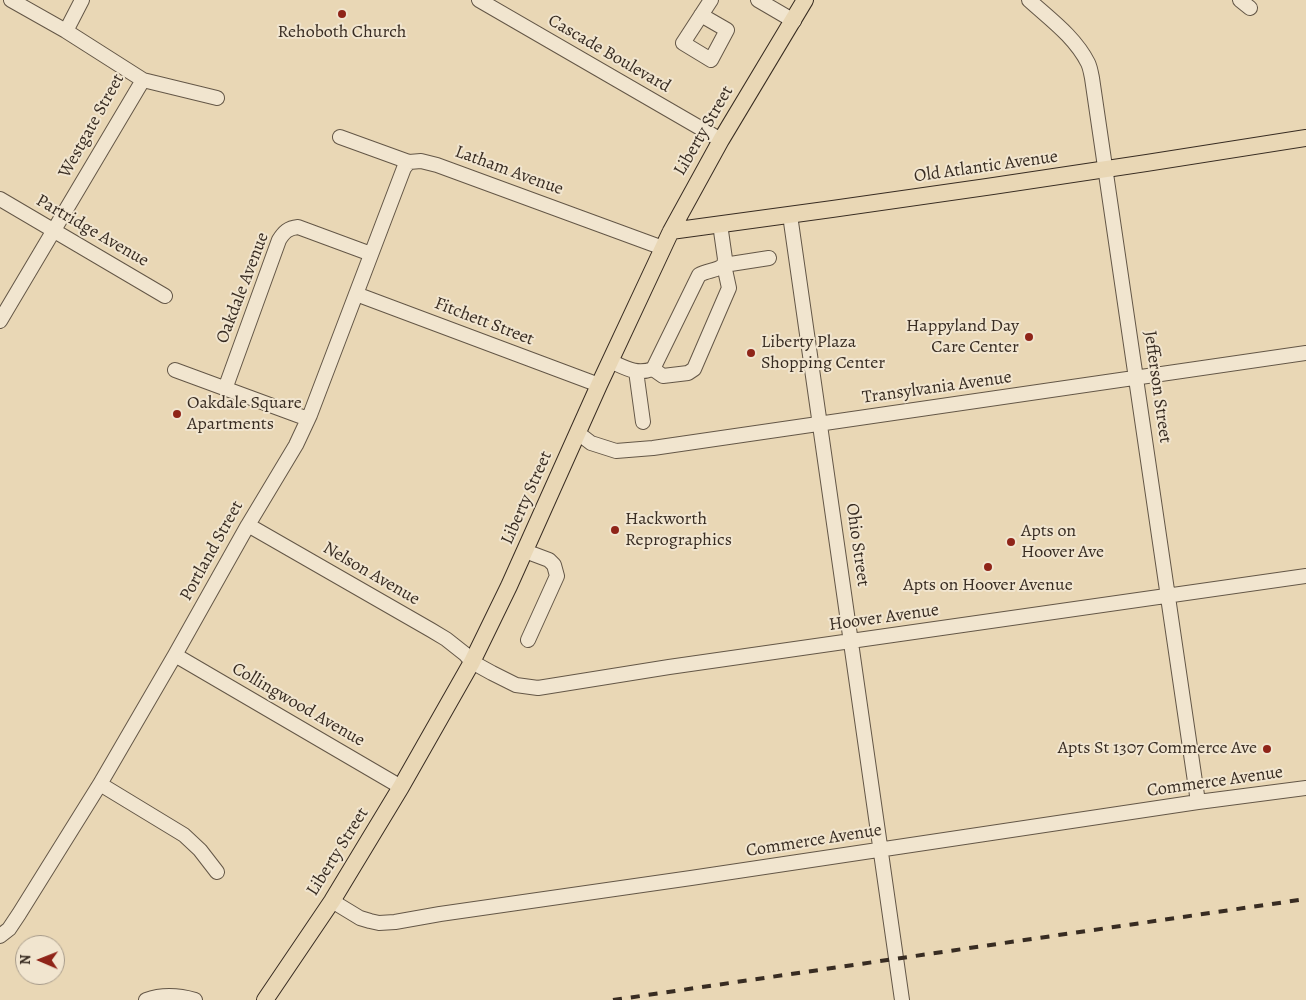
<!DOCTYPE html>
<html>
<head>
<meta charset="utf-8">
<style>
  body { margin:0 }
  #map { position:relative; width:1306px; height:1000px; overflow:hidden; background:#e9d7b5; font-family:Alegreya,serif }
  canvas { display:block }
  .north { position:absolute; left:15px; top:935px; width:50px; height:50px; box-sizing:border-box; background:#f1e5cf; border:1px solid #a79b8a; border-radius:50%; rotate:271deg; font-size:14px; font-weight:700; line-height:20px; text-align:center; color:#382c22 }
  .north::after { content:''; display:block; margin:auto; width:18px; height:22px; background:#8f2418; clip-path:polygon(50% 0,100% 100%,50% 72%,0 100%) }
</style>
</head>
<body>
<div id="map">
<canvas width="1306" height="1000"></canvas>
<div class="north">N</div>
</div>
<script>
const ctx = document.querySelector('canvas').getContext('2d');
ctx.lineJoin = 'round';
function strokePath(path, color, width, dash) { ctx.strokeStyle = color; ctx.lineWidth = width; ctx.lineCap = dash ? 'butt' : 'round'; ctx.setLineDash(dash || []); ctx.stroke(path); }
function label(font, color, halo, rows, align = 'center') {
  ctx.font = font + ' Alegreya,serif'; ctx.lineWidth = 4; ctx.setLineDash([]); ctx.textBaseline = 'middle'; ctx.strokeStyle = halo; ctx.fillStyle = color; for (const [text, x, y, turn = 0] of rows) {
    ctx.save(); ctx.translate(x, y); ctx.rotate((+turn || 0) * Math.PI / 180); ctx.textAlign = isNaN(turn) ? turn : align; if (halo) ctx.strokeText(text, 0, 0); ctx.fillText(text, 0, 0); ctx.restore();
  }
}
const minor = new Path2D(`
  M11,0l55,31 77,49 74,18
  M479,0l242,140
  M758,0l36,21
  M1029,0c21,19 46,37 59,63 2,4 3,10 4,15l106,724
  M1240,0l10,8
  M701,15l26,15 -16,30 -28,-17 28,-43
  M66,31l16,-31
  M340,137l69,25 12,-1 16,4 226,83
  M0,199l165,97
  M790,215l112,785
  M356,294l243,91
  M0,321l143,-241
  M610,361c16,7 26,14 43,8l46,-94c8,-5 18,-4 25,-10l1,-6 -5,-35
  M653,369l10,7 25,-3 6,-4 35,-81 -5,-23 45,-7
  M175,370l133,49
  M636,371l7,51
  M225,389l54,-149c5,-8 9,-12 19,-13l73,27
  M578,433l13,10 25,8 37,-3 653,-95
  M248,525l183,105 15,9 19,15 7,8 20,11 24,12 22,3 131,-21 637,-91
  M525,551l24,9 5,5 3,11 -29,64
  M175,655l226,132
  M100,784l84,51 16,15 17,22
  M332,901l28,17 10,3 9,2 16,-1 45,-8 251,-36 507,-76 108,-14
  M0,936l9,-7 10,-15 81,-130 75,-129 73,-130 48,-80 14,-30 94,-247 5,-6
  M146,1000c17,-6 32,-5 49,0`);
const major = new Path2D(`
  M671,231c212,-28 424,-59 635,-93
  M265,1000l67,-99 69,-114 71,-125 37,-76 90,-201 72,-154 50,-91 84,-140`);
strokePath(minor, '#645747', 16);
strokePath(major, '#382c22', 18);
strokePath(minor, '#f1e5cf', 14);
strokePath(major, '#e9d7b5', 16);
strokePath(new Path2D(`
  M613,1000l693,-101`), '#382c22', 4, [9, 9]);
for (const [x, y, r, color] of [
  [342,14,5,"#8f2418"],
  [1029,337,5,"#8f2418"],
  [751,353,5,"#8f2418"],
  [177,414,5,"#8f2418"],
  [615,530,5,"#8f2418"],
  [1011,542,5,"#8f2418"],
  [988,567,5,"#8f2418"],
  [1267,749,5,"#8f2418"]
]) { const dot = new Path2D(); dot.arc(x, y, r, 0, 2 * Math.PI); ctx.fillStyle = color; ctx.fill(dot); strokePath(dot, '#f1e5cf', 2); }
label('18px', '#382c22', '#f1e5cf', [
  ["Rehoboth Church",342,33,"center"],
  ["Happyland Day",1019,327,"right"],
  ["Care Center",1019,348,"right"],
  ["Liberty Plaza",761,343],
  ["Shopping Center",761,364],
  ["Oakdale Square",187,404],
  ["Apartments",187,425],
  ["Hackworth",625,520],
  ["Reprographics",625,541],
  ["Apts on",1021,532],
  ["Hoover Ave",1021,553],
  ["Apts on Hoover Avenue",988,586,"center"],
  ["Apts St 1307 Commerce Ave",1257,749,"right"]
], 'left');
label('18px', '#382c22', '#f1e5cf', [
  ["Cascade Boulevard",609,54,30],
  ["Westgate Street",92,126,-61],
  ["Liberty Street",704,131,-60],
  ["Old Atlantic Avenue",986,167,-8],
  ["Latham Avenue",509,171,20],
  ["Partridge Avenue",92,231,30],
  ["Oakdale Avenue",243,288,-69],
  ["Fitchett Street",484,322,21],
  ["Jefferson Street",1157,387,82],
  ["Transylvania Avenue",937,388,-8],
  ["Liberty Street",527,498,-66],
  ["Ohio Street",857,545,82],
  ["Portland Street",212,551,-61],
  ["Nelson Avenue",371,574,30],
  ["Hoover Avenue",884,618,-8],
  ["Collingwood Avenue",298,705,30],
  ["Commerce Avenue",1215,782,-8],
  ["Commerce Avenue",814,841,-9],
  ["Liberty Street",338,852,-58]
]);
</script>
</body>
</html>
